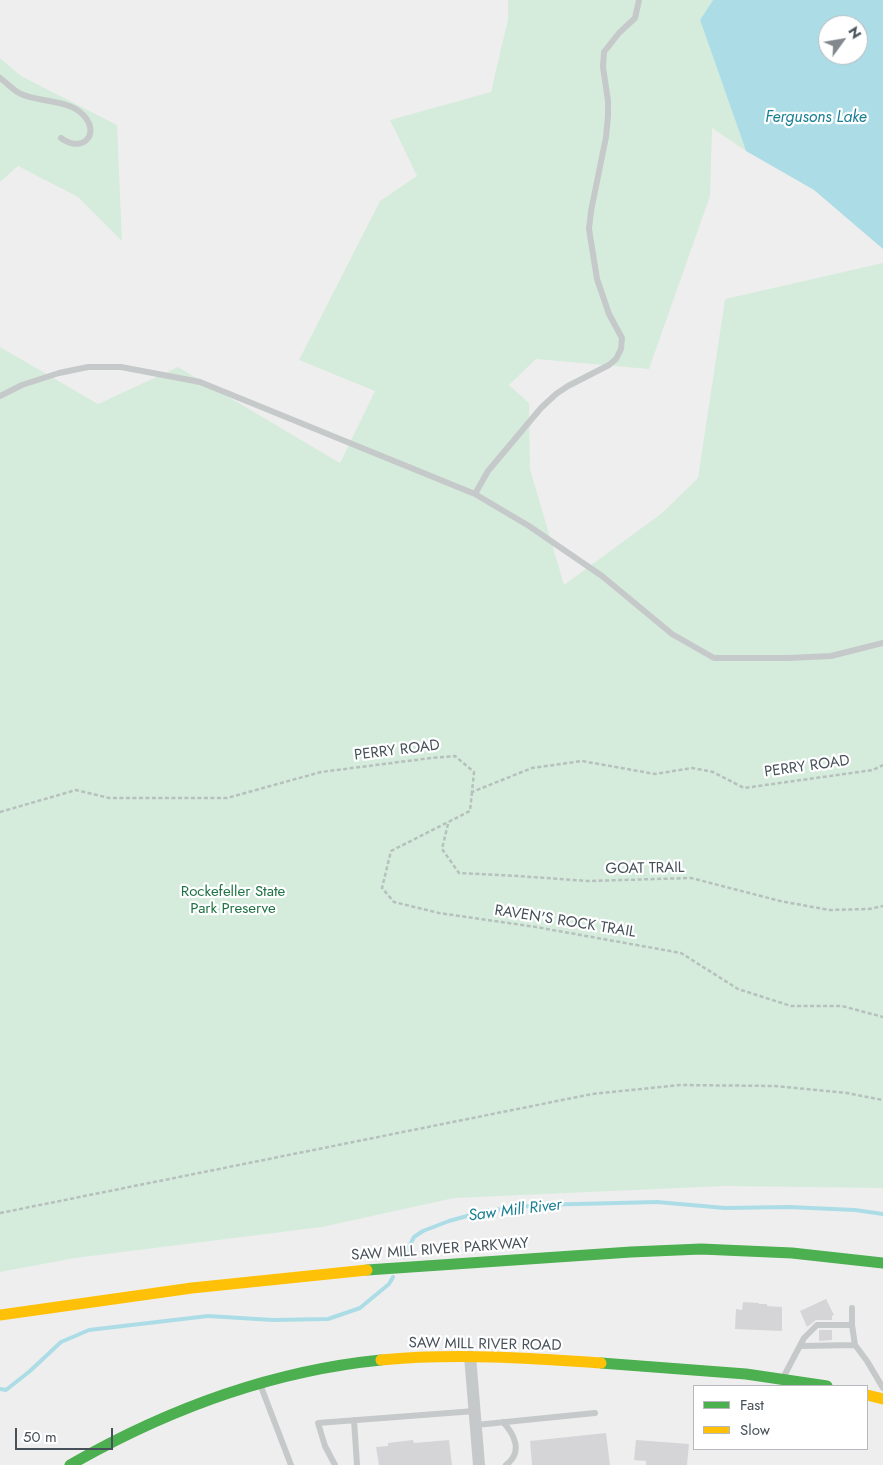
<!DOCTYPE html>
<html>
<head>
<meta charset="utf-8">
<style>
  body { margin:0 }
  #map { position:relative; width:883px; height:1465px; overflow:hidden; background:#efeeee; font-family:Jost,sans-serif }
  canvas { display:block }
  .legend { position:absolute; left:693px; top:1385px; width:175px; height:65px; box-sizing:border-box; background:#fff; border:1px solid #b5b9bd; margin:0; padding:6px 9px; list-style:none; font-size:15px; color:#475159 }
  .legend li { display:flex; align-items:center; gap:10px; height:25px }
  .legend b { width:25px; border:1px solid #b5b9bd }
  .north { position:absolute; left:818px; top:15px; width:50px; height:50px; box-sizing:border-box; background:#fff; border:1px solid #b5b9bd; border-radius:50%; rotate:58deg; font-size:14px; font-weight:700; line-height:20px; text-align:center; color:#475159 }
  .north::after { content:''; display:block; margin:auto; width:18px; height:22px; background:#82888d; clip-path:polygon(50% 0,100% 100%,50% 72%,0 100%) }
  .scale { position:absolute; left:15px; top:1428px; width:98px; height:22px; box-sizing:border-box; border:2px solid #475159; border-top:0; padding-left:6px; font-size:15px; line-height:18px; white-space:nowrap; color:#475159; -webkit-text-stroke:4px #fff; paint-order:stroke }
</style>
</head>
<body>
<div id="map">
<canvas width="883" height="1465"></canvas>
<ul class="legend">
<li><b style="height:6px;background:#4caf50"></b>Fast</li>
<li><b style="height:6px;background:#ffc107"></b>Slow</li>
</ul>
<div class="north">N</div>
<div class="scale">50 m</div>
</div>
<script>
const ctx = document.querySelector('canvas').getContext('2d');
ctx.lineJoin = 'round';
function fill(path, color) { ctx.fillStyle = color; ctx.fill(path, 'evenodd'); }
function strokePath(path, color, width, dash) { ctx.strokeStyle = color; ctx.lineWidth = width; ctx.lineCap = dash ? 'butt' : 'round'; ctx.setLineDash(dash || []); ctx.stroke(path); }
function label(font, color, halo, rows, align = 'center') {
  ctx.font = font + ' Jost,sans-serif'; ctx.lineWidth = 4.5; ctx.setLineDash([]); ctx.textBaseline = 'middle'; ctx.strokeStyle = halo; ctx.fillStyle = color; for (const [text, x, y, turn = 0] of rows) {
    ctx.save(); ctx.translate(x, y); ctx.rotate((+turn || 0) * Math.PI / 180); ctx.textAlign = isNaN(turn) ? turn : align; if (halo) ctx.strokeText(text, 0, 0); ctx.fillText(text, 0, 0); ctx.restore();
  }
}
fill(new Path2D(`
  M508,0h205l-13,20 46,131 -34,-23 -2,68 -61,173 -113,-10 -27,26 20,18 1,66 34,116 98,-72 36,-35 27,-179 158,-36v925l-158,-2 -271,12 -132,29 -247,31 -75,14v-925l98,57 80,-37 162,96 35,-72 -76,-31 81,-159 37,-25 -27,-56 101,-28 17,-73z
  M0,58l21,18 96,49 5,116 -44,-44 -60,-31 -18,16z`), '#d5ecdc');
fill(new Path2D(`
  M713,0h170v249l-69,-59 -68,-39 -46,-131zM828,25h30v30h-30z`), '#acdde6');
strokePath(new Path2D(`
  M404,1257l10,-20 9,-6 26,-10 36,-10 52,-6 120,-3 68,6 64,-1 66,3 28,4
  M0,1389l6,1 24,-19 31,-29 28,-12 119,-14 65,4 55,-1 32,-11 29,-24 4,-7`), '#acdde6', 4);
fill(new Path2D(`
  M826,1299l8,16 -2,1v4h-16l-9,7 -7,-16z
  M743,1302l16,1v1h8v2l15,1v24l-47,-2 1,-20 6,1z
  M819,1330h13v10l-13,1z
  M606,1433l4,32h-78l-2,-24z
  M413,1440l1,3 35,-3 3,25h-73l-3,-18 12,-1v-3z
  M636,1440l53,4 -2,21h-41v-4l-12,-1z`), '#d5d5d7');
strokePath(new Path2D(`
  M472,792l-2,19 -79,40 -9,37 12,14 45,11 97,14 145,26 57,36 53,17h51l41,11
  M0,812l76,-22 33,8h118l94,-26 110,-14 24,-2 19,16 -2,20 60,-24 50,-7 73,13 37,-6 21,4 31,16 129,-18 10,-5
  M448,824l-6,25 17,24 59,3 70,5 103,-3 89,23 49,9 40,-1 14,-3
  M0,1213l592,-119 88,-9 95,1 72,7 36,7`), '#b6c0bd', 2.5, [4, 2.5]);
strokePath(new Path2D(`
  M0,78c7,5 14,13 21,16 18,8 44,6 59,18 23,19 4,43 -19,26
  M0,396l22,-11 37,-12 29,-6h33l79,15 275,112 54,32 73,50 70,58 42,24h74l43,-2 52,-13
  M475,494l13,-23 53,-63 15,-14 12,-8 41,-21 7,-6 5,-10 1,-11 -13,-24 -12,-35 -8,-50 2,-18 15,-74 2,-21v-15l-5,-34 1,-15 15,-19 16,-15 4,-18
  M852,1308v17l3,20 12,16 16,27
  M800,1346l55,-1
  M784,1376l20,-38 13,-13h35
  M260,1384l31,81
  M354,1420l3,45
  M503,1422c12,13 20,30 3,43
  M476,1425l119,-12
  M335,1465l-10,-19 -7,-23 157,-12`), '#c6c9ca', 6);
strokePath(new Path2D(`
  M470,1356l9,109`), '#c6c9ca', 12);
strokePath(new Path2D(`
  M367,1270l264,-18 70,-3 91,4 91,10
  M601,1363l145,11 81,12
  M70,1465c96,-55 200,-94 311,-105`), '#4caf50', 11);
strokePath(new Path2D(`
  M0,1315l192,-27 175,-18
  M381,1360c73,-7 147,-2 220,3
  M867,1395l16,4`), '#ffc107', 11);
label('15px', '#475159', '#fff', [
  ["PERRY ROAD",397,751,-7],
  ["PERRY ROAD",807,767,-8],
  ["GOAT TRAIL",645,869,-1],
  ["RAVEN'S ROCK TRAIL",565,922,9],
  ["SAW MILL RIVER PARKWAY",440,1250,-4],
  ["SAW MILL RIVER ROAD",485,1345,1]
]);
label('15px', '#1f7345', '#fff', [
  ["Rockefeller State",233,892],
  ["Park Preserve",233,909]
]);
label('italic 16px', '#197f93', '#fff', [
  ["Fergusons Lake",816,118],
  ["Saw Mill River",515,1211,-7]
]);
</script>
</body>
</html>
